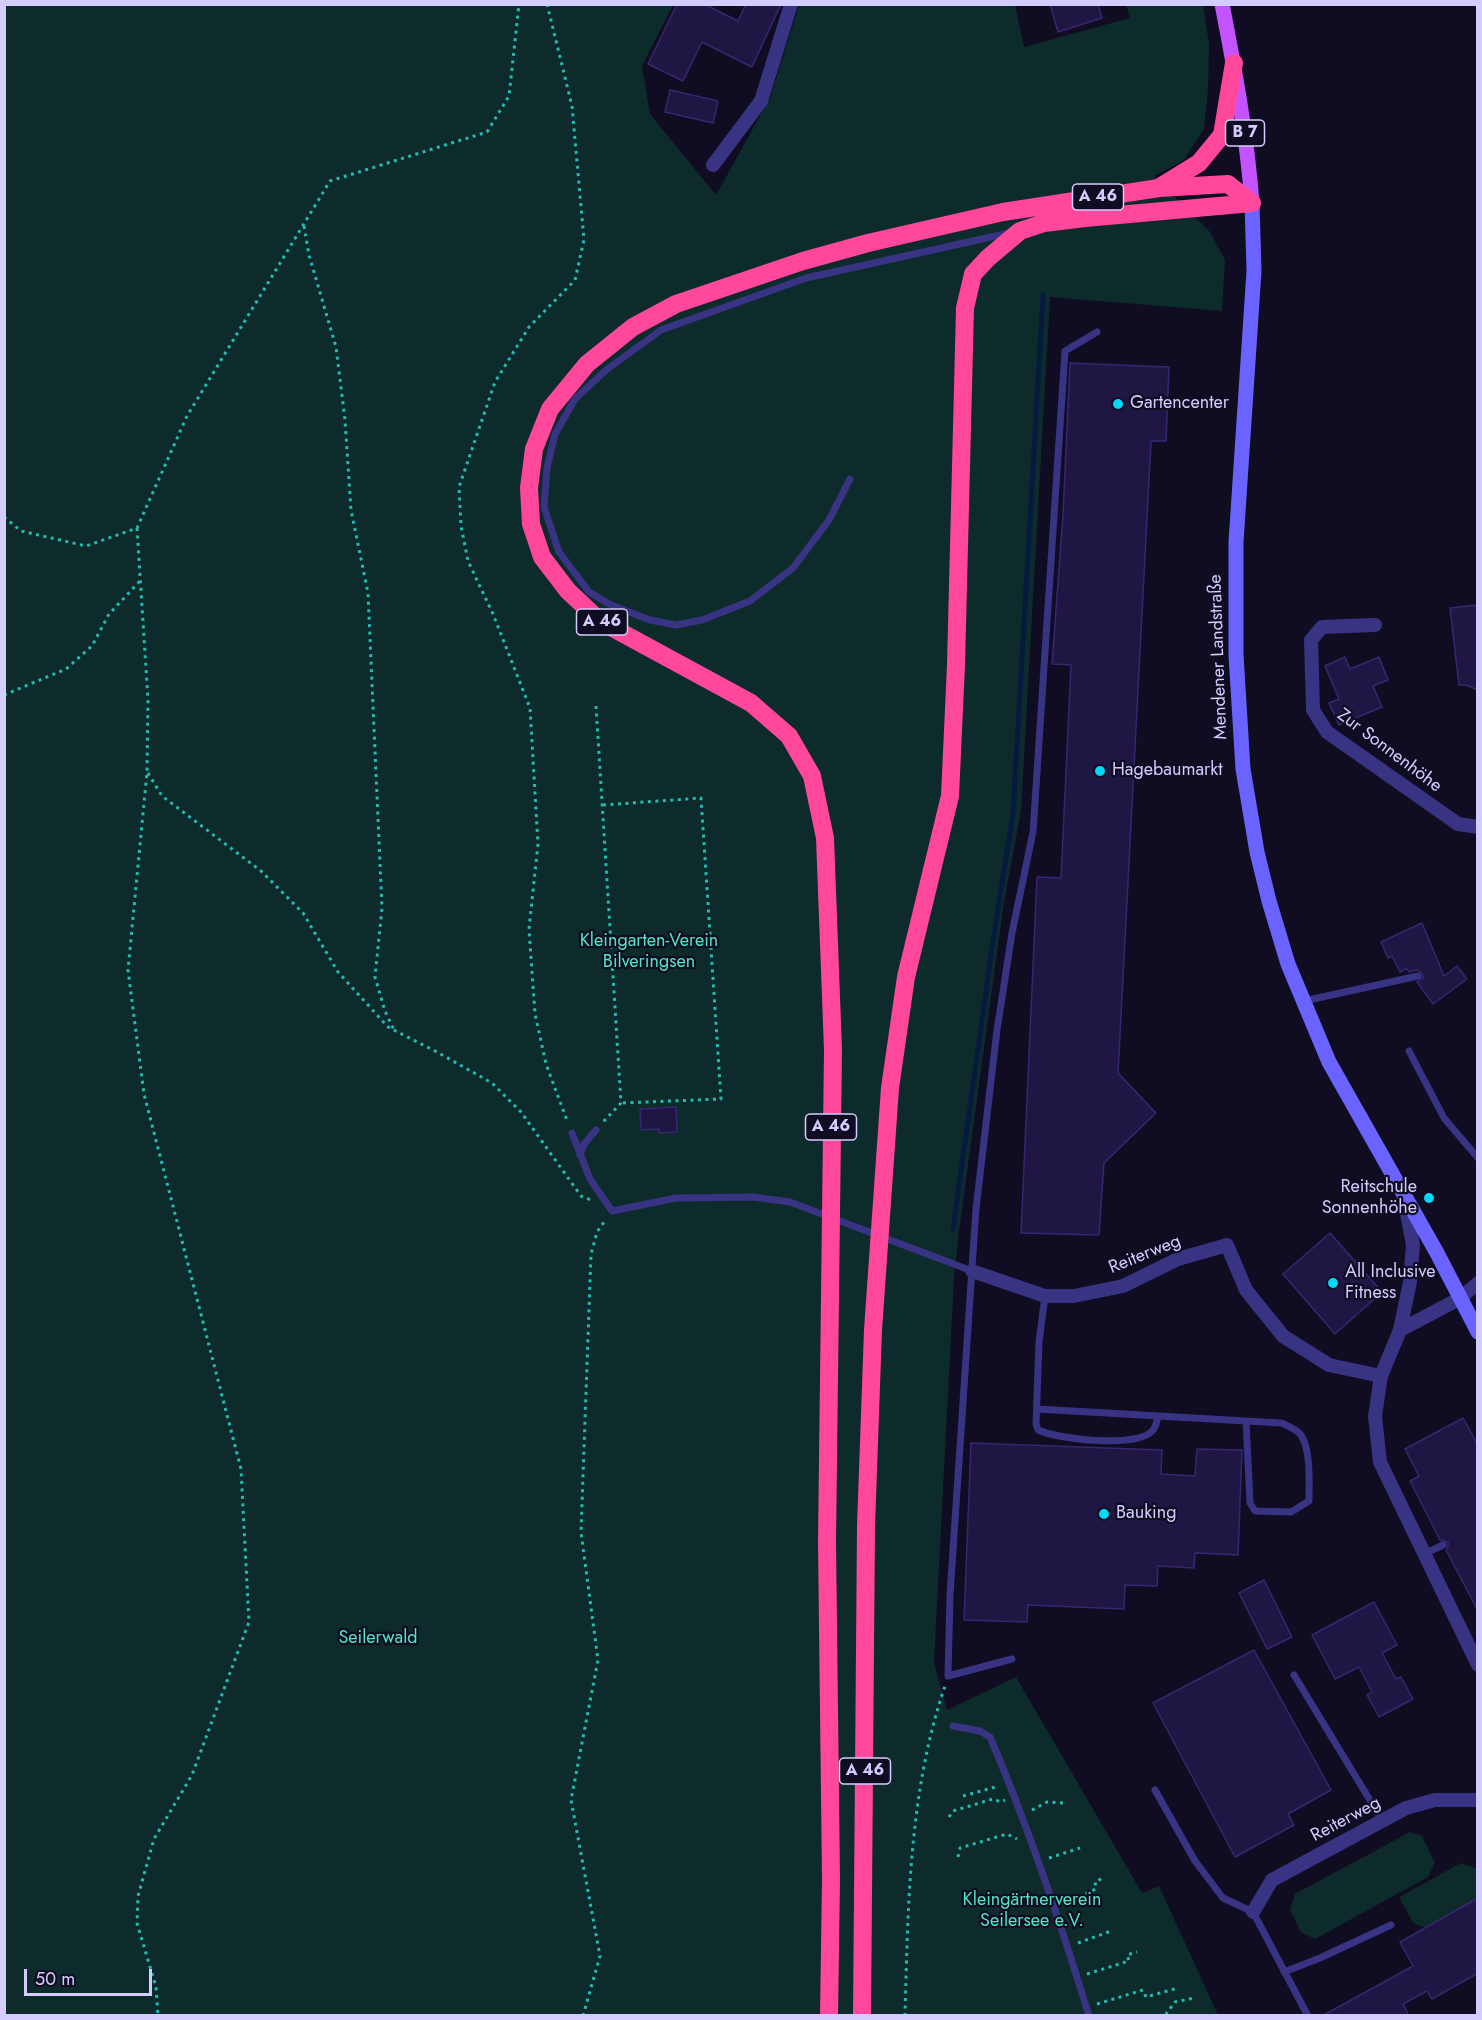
<!DOCTYPE html>
<html>
<head>
<meta charset="utf-8">
<style>
  body { margin:0 }
  #map { position:relative; width:1482px; height:2020px; overflow:hidden; background:#100c21; font-family:Jost,sans-serif }
  canvas { display:block }
  .frame { position:absolute; inset:0; border:6px solid #d3ccff; pointer-events:none }
  .scale { position:absolute; left:24px; top:1969px; width:128px; height:27px; box-sizing:border-box; border:3px solid #d3ccff; border-top:0; padding-left:8px; font-size:18px; line-height:21px; white-space:nowrap; color:#d3ccff; -webkit-text-stroke:4px #100c21; paint-order:stroke }
</style>
</head>
<body>
<div id="map">
<canvas width="1482" height="2020"></canvas>
<div class="frame"></div>
<div class="scale">50 m</div>
</div>
<script>
const ctx = document.querySelector('canvas').getContext('2d');
ctx.lineJoin = 'round';
function fill(path, color) { ctx.fillStyle = color; ctx.fill(path, 'evenodd'); }
function strokePath(path, color, width, dash) { ctx.strokeStyle = color; ctx.lineWidth = width; ctx.lineCap = dash ? 'butt' : 'round'; ctx.setLineDash(dash || []); ctx.stroke(path); }
function label(font, color, halo, rows, align = 'center') {
  ctx.font = font + ' Jost,sans-serif'; ctx.lineWidth = 4.5; ctx.setLineDash([]); ctx.textBaseline = 'middle'; ctx.strokeStyle = halo; ctx.fillStyle = color; for (const [text, x, y, turn = 0] of rows) {
    ctx.save(); ctx.translate(x, y); ctx.rotate((+turn || 0) * Math.PI / 180); ctx.textAlign = isNaN(turn) ? turn : align; if (halo) ctx.strokeText(text, 0, 0); ctx.fillText(text, 0, 0); ctx.restore();
  }
}
fill(new Path2D(`
  M5,5h668l-31,61 8,48 66,81 54,-97 29,-93h216l9,42 106,-29 -4,-13h77l6,39 -1,46 -4,39 -21,32 -29,15 56,56 15,28 -3,51 -172,-14 -29,514 -17,91 -45,329 -5,48 -20,383 13,48 69,-33 126,216 17,-7 59,129 -1213,1z
  M1410,1832l12,4 13,27 -7,14 -113,62 -14,-7 -11,-22 5,-16z
  M1461,1863l16,6v29l-52,30 -12,-5 -14,-26z`), '#0e2b2b');
strokePath(new Path2D(`
  M953,1229l41,-295 19,-120 30,-519`), '#061a40', 5);
const building = new Path2D(`
  M677,4h27l34,17 8,-17h35l-29,63 -50,-25 -19,39 -35,-17z
  M1050,4h48l4,14 -44,14z
  M670,90l48,11 -5,22 -48,-11z
  M1070,363l99,4 -3,74h-15l-33,632 38,40 -52,50 -5,72 -78,-2 16,-356 24,1 10,-213 -19,-1 11,-149z
  M1476,605l2,15v70l-12,-5h-7l-9,-77z
  M1345,657l5,12 29,-12 9,23 -15,6 9,21 -43,18 -10,-22 10,-4 -14,-33z
  M1422,923l22,53 13,-10 10,13 -34,25 -16,-22 6,-4 -1,-5 -5,-3 -8,2 -2,-4 -7,4 -8,-16 -4,2 -7,-16z
  M676,1107l1,25 -18,1v-4l-18,1 -1,-21z
  M1330,1233l52,59 -47,42 -52,-60z
  M1463,1418l15,27v166l-32,-61 2,-4v-4l-8,-2 -30,-59 9,-5 -14,-27z
  M971,1443l191,7 -1,24 34,2 2,-27 45,1 -4,105 -43,-2 -1,15 -36,-2 -1,20 -32,-1 -1,24 -96,-4 -1,17 -63,-2z
  M1264,1580l28,57 -25,12 -28,-56z
  M1374,1602l23,43 -15,8 14,26 5,-2 12,22 -34,18 -12,-22 5,-3 -13,-25 -24,12 -23,-44z
  M1254,1650l77,140 -43,24 6,11 -59,32 -82,-154z
  M1478,1898v75l-46,26 -5,-8 -24,13 6,12h-87l91,-50 -13,-24z`);
fill(building, '#201643');
strokePath(building, '#372771', 1.5);
strokePath(new Path2D(`
  M547,4l25,102 12,134 -9,40 -46,47 -34,55 -36,105 2,39 7,35 25,53 37,94 8,136 -9,85 6,85 11,50 22,59
  M304,226l5,29 27,92 9,73 6,90 17,83 14,315 -7,69 10,34 9,19
  M4,517l17,14 65,15 51,-18 50,-112 143,-235 157,-49 22,-36 10,-92
  M137,528l11,172 -1,72 -19,198 16,124 97,375 8,153 -57,153 -38,64 -16,57 -1,27 19,64 2,29
  M4,695l62,-26 26,-23 17,-32 31,-33
  M596,706l25,397 -18,19
  M148,773l14,23 99,75 42,42 35,59 50,55 49,25 55,31 29,29 60,84 10,4
  M603,805l98,-7 20,301 -100,4
  M963,1796l36,-10
  M1032,1810l15,-8 16,1
  M949,1817l4,-6 40,-12 8,3 4,-2
  M958,1857l2,-9 47,-14 10,5
  M1049,1858l31,-10
  M1065,1903l31,-14 -1,-7 10,-5
  M1078,1943l33,-12
  M1087,1974l42,-13 -2,-6 10,-3
  M1097,2004l46,-14 3,7 32,-9
  M583,2016l17,-60 -29,-156 27,-140 -17,-128 10,-278 6,-22 9,-13
  M905,2016c3,-111 4,-225 40,-330
  M1158,2016l8,-2 9,-12 19,-4`), '#26b9b3', 3, [3, 4.5]);
strokePath(new Path2D(`
  M850,479l-21,41 -36,48 -43,33 -48,19 -26,5 -26,-5 -39,-15 -22,-13 -30,-40 -15,-45 3,-39 8,-34 20,-35 31,-29 55,-40 145,-52 203,-45
  M1304,1001l114,-25
  M1409,1051l35,67 34,40
  M572,1133l18,46 22,32 64,-13 77,-1 37,5 182,69
  M580,1155l4,-11 12,-14
  M1045,1296l-6,46 -3,82 2,6c19,9 101,19 115,0 3,-3 4,-10 5,-13
  M1037,1409l244,14c7,3 15,6 20,12 10,15 8,48 8,66l-18,11 -36,-1 -5,-8 -4,-82
  M1424,1554l19,-9
  M1012,1659l-64,17 2,-81 26,-386 21,-179 15,-97 21,-101 32,-481 32,-19
  M1294,1675l88,145
  M953,1726l27,5 10,6c39,91 70,184 99,279
  M1155,1790l40,71 28,37 30,14 55,104
  M1284,1972l36,-14 71,-33`), '#383383', 7);
strokePath(new Path2D(`
  M713,165l48,-64 30,-97
  M1375,625l-53,2 -11,13 2,70 14,22 131,92 20,3
  M1404,1198l9,47 -3,37 -10,48 -19,46 -6,40 5,46 98,203
  M972,1271l73,25h29l49,-10 55,-27 49,-14 19,45 37,46 46,29 52,11
  M1400,1330l59,-31 19,-16
  M1253,1912l19,-32 134,-72 29,-8h43`), '#383383', 14);
strokePath(new Path2D(`
  M1252,203l2,68 -18,271v113l7,114 14,83 12,49 19,63 41,98 108,191 41,79`), '#6a63ff', 15);
strokePath(new Path2D(`
  M1222,4c13,67 25,132 30,199`), '#c253ff', 15);
strokePath(new Path2D(`
  M1160,187l39,-24 23,-28 12,-72
  M829,2016l2,-137 -4,-338 6,-491 -8,-212 -13,-62 -23,-40 -38,-33 -151,-82 -32,-30 -26,-34 -11,-33 -2,-36 5,-39 16,-40 37,-45 46,-37 43,-23 127,-43 65,-18 135,-31 156,-24 69,-4 24,19
  M862,2016l4,-490 7,-196 17,-242 16,-111 44,-181 6,-131 9,-357 8,-34 15,-16 32,-27 24,-8 41,-5 167,-15`), '#ff479b', 18);
for (const [x, y, r, color] of [
  [1118,404,6,"#00d9f7"],
  [1100,771,6,"#00d9f7"],
  [1429,1198,6,"#00d9f7"],
  [1333,1283,6,"#00d9f7"],
  [1104,1514,6,"#00d9f7"]
]) { const dot = new Path2D(); dot.arc(x, y, r, 0, 2 * Math.PI); ctx.fillStyle = color; ctx.fill(dot); strokePath(dot, '#100c21', 2); }
for (const [x, y, w] of [
  [1245,133,39],
  [1098,197,51],
  [602,622,51],
  [831,1127,51],
  [865,1771,51]
]) { const box = new Path2D(); box.roundRect(x - w / 2, y - 13, w, 26, 4.5); ctx.fillStyle = '#100c21'; ctx.fill(box); strokePath(box, '#d3ccff', 1.5); }
label('bold 16px', '#d3ccff', null, [
  ["B 7",1245,133],
  ["A 46",1098,197],
  ["A 46",602,622],
  ["A 46",831,1127],
  ["A 46",865,1771]
]);
label('18px', '#d3ccff', '#100c21', [
  ["Gartencenter",1130,404],
  ["Hagebaumarkt",1112,771],
  ["Reitschule",1417,1188,"right"],
  ["Sonnenhöhe",1417,1209,"right"],
  ["All Inclusive",1345,1273],
  ["Fitness",1345,1294],
  ["Bauking",1116,1514]
], 'left');
label('18px', '#d3ccff', '#100c21', [
  ["Mendener Landstraße",1219,657,-92],
  ["Zur Sonnenhöhe",1389,751,37],
  ["Reiterweg",1145,1255,-22],
  ["Reiterweg",1346,1820,-28]
]);
label('18px', '#50e6c4', '#100c21', [
  ["Kleingarten-Verein",649,942],
  ["Bilveringsen",649,963],
  ["Seilerwald",378,1639],
  ["Kleingärtnerverein",1032,1901],
  ["Seilersee e.V.",1032,1922]
]);
</script>
</body>
</html>
